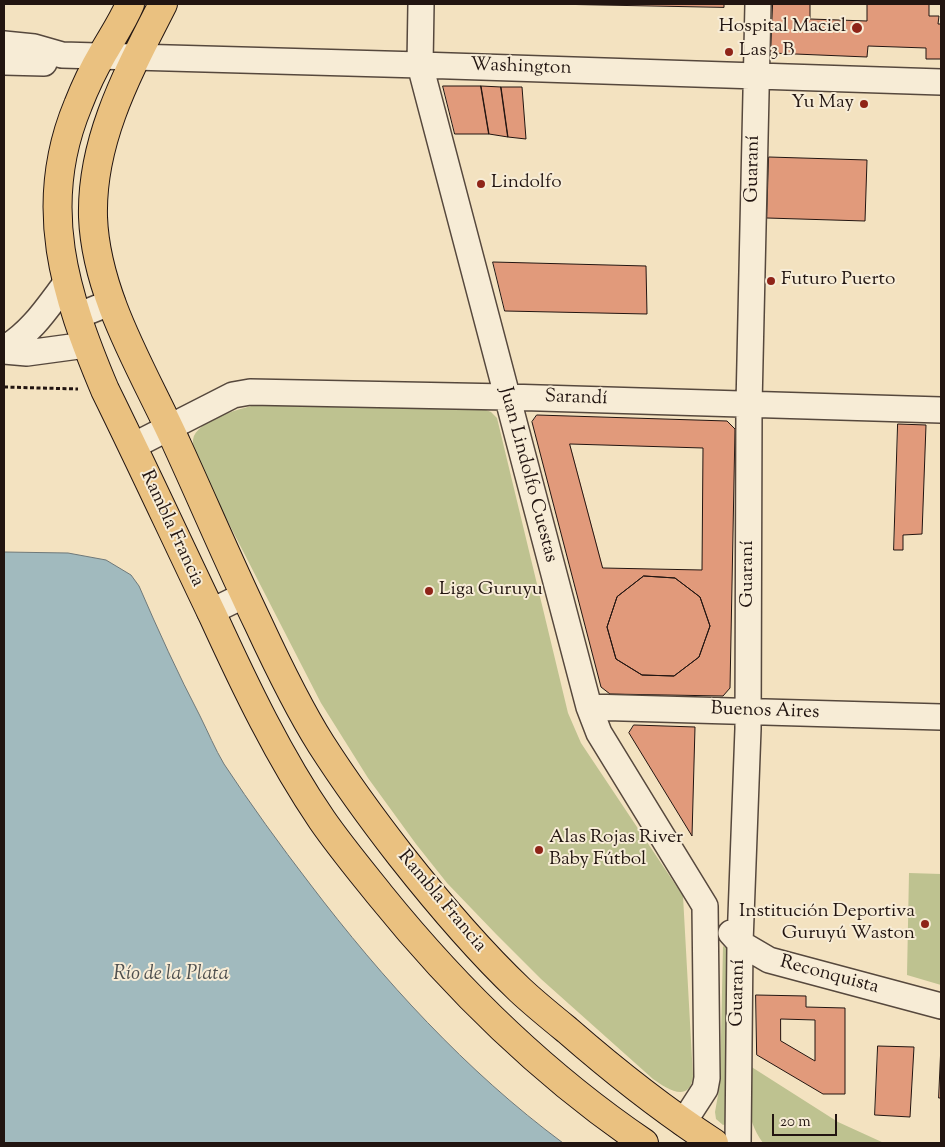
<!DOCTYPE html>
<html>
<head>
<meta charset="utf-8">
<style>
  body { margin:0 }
  #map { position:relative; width:945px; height:1147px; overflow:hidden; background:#f3e2c0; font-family:"Sorts Mill Goudy",serif }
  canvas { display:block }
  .frame { position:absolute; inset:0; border:5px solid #221511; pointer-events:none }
  .scale { position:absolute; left:772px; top:1114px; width:65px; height:22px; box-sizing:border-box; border:2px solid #221511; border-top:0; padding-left:6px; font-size:15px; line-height:18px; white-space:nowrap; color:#221511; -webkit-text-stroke:4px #f7ecd6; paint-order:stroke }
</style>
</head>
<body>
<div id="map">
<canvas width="945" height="1147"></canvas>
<div class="frame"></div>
<div class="scale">20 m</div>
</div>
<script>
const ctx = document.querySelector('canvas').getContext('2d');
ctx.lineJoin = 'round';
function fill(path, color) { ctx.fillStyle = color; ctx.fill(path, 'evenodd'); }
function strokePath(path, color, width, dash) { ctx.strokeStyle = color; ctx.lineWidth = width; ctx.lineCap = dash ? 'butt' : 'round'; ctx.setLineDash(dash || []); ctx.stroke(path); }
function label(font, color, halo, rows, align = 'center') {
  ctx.font = font + ' "Sorts Mill Goudy",serif'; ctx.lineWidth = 4; ctx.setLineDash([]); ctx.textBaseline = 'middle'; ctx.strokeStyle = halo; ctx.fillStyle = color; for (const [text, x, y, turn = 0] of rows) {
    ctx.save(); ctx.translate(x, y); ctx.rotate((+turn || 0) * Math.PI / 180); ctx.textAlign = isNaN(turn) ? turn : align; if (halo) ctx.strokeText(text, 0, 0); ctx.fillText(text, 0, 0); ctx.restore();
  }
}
fill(new Path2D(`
  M263,404l218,4 10,4 6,6 71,295 13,30 102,153 10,181c-4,27 -27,11 -40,2l-112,-100 -45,-45 -49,-51 -31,-39 -48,-66 -47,-75 -114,-222c-3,-10 -15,-31 -14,-41 2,-20 53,-34 70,-36z
  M909,873l32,1v111l-34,-10z
  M723,946l6,4 -3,174 -3,1 -7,-6 -1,-7 5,-28z
  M750,1066l88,56 46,21h-121c-19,-27 -14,-46 -13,-77z`), '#bec290');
const water = new Path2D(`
  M4,552l64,1 38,7 25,15 8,11c19,44 39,88 61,130 8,16 15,33 24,48 27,41 56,81 86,120 73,96 156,187 253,259h-559z`);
fill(water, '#a1babe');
strokePath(water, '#6e7879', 1);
const building = new Path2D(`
  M550,4h174v3z
  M773,4h37v15l57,2v-17h62v12h10l-1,8h3v35h-15v-11l-58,-2 -1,11 -96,-4z
  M443,86h38l8,48h-34z
  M481,86l20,1 7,50 -19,-3z
  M501,87h21l4,52 -18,-2z
  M769,157l98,3 -2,61 -98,-3z
  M493,262l153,4 1,48 -142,-3z
  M537,415l190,6 8,8 -5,259 -7,8 -113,-2 -9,-7 -69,-265zM570,444l133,4 -1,122 -99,-2zM644,576l31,2 25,19 10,29 -11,31 -25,19 -32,-1 -26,-16 -9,-32 10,-30z
  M898,424l28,1 -4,109 -19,1v15h-9z
  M644,576l31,2 25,19 10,29 -11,31 -25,19 -32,-1 -26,-16 -9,-32 10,-30z
  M634,725l61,2 -3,109 -63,-103z
  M756,995l50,1v11l39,1v86h-22l-66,-39zM781,1019l34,1v41l-34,-20z
  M941,1045v53h-2z
  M878,1046l36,1 -4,70 -35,-2z`);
fill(building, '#e19a7b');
strokePath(building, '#221511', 1);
const minor = new Path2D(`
  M421,4l-1,61 169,642 10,26 106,173 2,172 -2,11 -22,34
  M4,44l30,3 28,8 358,10 521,17
  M4,62l40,1
  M77,316l35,-14
  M4,349c28,-17 43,-41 62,-66
  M4,351l23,2 59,-8
  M133,446l100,-51 17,-3 257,5 434,13
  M210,612l35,-17
  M589,707l352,10
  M731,933l9,10 29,17 172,46
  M738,1143l2,-200 8,-214 1,-324 9,-401`);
const major = new Path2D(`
  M130,4c-7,17 -18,33 -27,49 -10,17 -18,34 -25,52 -42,101 -13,190 27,285 37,75 72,151 108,226 32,70 66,141 109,204 18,26 38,50 58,75 76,94 164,180 264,248
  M163,4c-34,67 -72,135 -70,213 3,81 53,158 85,230 27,59 52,118 80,176 19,41 39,83 63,121 25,39 52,76 80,112 37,47 76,93 119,134 15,14 31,27 47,40 47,41 95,79 147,113`);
strokePath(minor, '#56483d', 28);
strokePath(major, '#221511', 30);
strokePath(new Path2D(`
  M4,387l74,2`), '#221511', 3, [4, 2.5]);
strokePath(minor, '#f7ecd6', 25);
strokePath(major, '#eac180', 28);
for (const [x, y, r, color] of [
  [857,28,6,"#8f2418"],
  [729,52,5,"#8f2418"],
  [864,104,5,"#8f2418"],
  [481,184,5,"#8f2418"],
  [771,281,5,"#8f2418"],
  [429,591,5,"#8f2418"],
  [539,850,5,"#8f2418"],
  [925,924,5,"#8f2418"]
]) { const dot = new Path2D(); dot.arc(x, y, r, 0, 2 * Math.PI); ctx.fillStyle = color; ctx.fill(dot); strokePath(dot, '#f7ecd6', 2); }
label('19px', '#221511', '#f7ecd6', [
  ["Hospital Maciel",846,28,"right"],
  ["Las 3 B",739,52],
  ["Yu May",854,104,"right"],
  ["Lindolfo",491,184],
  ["Futuro Puerto",781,281],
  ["Liga Guruyu",439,591],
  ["Alas Rojas River",549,839],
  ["Baby Fútbol",549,861],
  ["Institución Deportiva",915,913,"right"],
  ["Guruyú Waston",915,935,"right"]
], 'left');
label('19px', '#221511', '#f7ecd6', [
  ["Washington",521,68,2],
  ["Guaraní",754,169,-89],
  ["Sarandí",576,399,2],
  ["Juan Lindolfo Cuestas",527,475,75],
  ["Rambla Francia",171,529,65],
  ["Guaraní",749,574,-90],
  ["Buenos Aires",765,712,2],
  ["Rambla Francia",441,902,50],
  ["Reconquista",829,976,15],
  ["Guaraní",739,993,-89]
]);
label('italic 20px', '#4e4f4e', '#f7ecd6', [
  ["Río de la Plata",171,976]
]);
</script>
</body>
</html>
